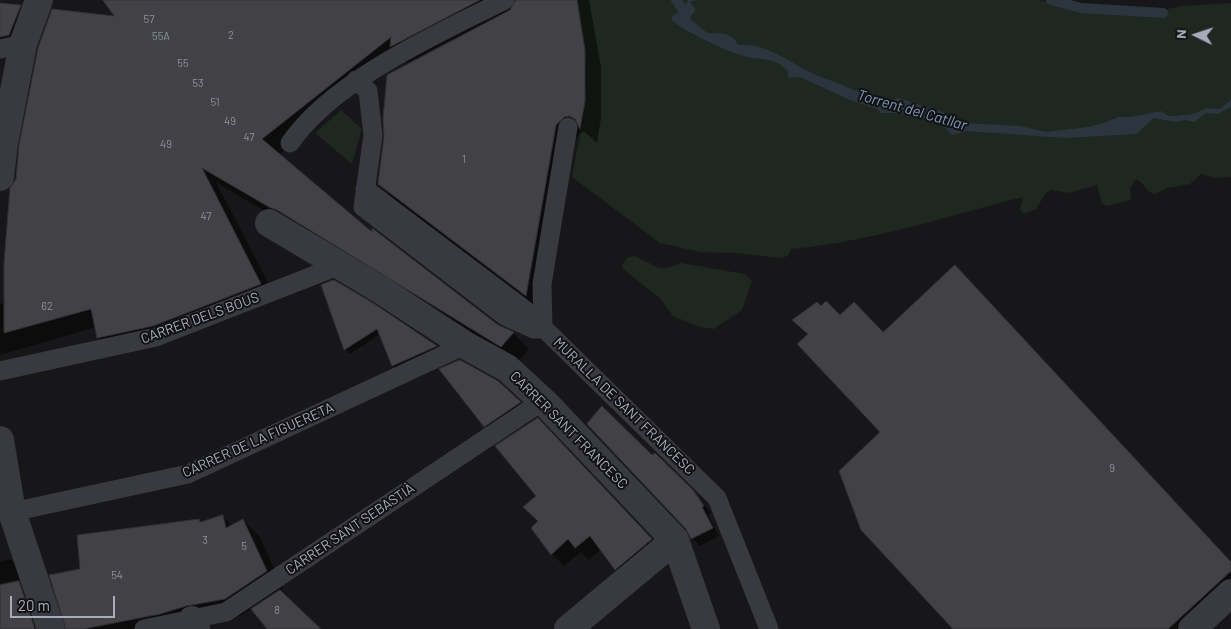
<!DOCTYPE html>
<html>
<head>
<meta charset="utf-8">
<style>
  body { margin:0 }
  #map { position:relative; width:1231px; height:629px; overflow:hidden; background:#171719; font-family:Barlow,sans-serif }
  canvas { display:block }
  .north { position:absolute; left:1171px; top:10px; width:50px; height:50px; -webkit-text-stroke:4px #121214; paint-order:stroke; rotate:274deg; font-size:14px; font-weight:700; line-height:20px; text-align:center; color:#a8acba }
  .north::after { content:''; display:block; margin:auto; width:18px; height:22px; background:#a8acba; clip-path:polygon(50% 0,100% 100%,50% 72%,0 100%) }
  .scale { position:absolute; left:10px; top:596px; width:105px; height:22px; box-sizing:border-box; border:2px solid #a8acba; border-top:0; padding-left:6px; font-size:15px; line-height:18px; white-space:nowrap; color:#a8acba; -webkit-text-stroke:4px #121214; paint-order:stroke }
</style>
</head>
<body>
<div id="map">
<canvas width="1231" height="629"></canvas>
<div class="north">N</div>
<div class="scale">20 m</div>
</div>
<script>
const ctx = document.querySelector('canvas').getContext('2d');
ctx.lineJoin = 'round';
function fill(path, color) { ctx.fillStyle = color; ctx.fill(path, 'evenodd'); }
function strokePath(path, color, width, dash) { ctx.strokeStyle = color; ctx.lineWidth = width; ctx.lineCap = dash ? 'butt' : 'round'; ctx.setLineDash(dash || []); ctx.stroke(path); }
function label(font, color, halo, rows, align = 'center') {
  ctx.font = font + ' Barlow,sans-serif'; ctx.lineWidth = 4; ctx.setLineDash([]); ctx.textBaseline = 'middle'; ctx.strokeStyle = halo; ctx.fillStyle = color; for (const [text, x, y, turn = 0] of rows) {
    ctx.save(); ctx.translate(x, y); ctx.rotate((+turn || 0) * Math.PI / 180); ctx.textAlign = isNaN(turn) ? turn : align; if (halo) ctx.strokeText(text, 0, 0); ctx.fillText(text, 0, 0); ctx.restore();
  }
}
fill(new Path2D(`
  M577,0h463l39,12 64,2 39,-8 49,-3v174l-16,1 -14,-4 -11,10 -23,4 -12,6c-9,-1 -11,-12 -19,-15l-6,9 1,12 -24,6 -5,-3 -5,-18 -28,8 -18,-3 -6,4 -9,15 -12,5 -4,-4 3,-13c-77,19 -152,45 -232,52l-3,7 -7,2 -46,-5 -35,-1 -40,-9 -88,-66c4,-25 11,-51 13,-76 4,-34 -2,-68 -8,-101z
  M341,110l21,19 -10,35 -37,-31z
  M635,256l24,12h8l14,-5 64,11 7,7 -10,29 -28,19 -14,-2 -27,-11 -13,-18 -37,-29v-6l5,-6z`), '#1e2720');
fill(new Path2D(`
  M688,0h9l-7,2 6,8 -7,8c3,3 17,14 19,15 17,2 19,-3 31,12 27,-2 48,16 71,27 18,9 38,12 53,25h6l6,8h7l5,4 13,-2 -7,-7 5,-2 51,16 16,9 55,3 26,6 42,-5 19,-5 11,-5h13l30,-6 8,5h6l18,-2 14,-6 12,1 12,-9v7l-14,7 -11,-1 -12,9 -9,-2 -9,2 -22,-4 -18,16 -71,4 -98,-7 -15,4 -11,-12 -36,-10h-24l-4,-4 -27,-9 -50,-23 -12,1v-7c-10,-11 -22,-12 -35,-13 -15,-1 -71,-27 -81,-38v-4l11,-6z`), '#2c353e');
fill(new Path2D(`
  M105,0h484l12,67v51l-4,25 -12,-11 -5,1 -8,9 -30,169 -147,-111 -16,-16 76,-144 -1,-2 -47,25 -6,-6 -123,98 95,79 125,92 15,7 16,16 -11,13 -302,-180 61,118 -108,42 -55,12 -16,-16 -2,-11 -96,28v-51l5,-2 111,-285z
  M0,4l20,2 10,10 -30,34z
  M333,281l103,65 5,5 -43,20 -5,-5 -13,-32 -30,20 -5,-5 -23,-63z
  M821,308l63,26 347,229v34l-34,32h-243l-72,-197z
  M497,382l31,28 -36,24 -8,-8z
  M550,432l114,120 -36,29 -27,-32 -12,11 -8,-8 -17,14 -12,-12 -13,-33 -1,-25z
  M655,455l45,44 11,14 -3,2 11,21 -19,10 -8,-8 -40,-82z
  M222,516l10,10 11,-6 17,17 23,51 -4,3 41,38h-51l-17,-20 -10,6 -39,7 -24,7h-112l15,-59 117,-50 3,3z
  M10,559l17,16 18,54h-45v-67z`), '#0007');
strokePath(new Path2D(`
  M676,0l7,10 3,11
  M1051,0l30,8 82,5
  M858,95l41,13 13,1`), '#2c353e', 10);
const building = new Path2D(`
  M103,0h377l-90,47 1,-10 -129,102 110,93v-4l126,97 16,7 -13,15 -224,-137 -8,-3 -67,-39 59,116 -108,42 -56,12 -6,-29 -87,24v-70l6,-75 6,-9 3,-34 19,-97 14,-39 62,7z
  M516,0h61l8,50v51l-5,28 -5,-10 -6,-3 -5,1 -8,8 -30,171 -148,-112 6,-48 -1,-17 4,-44 123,-65z
  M0,3l21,2 -12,30 -9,2z
  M955,265l276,297v9l-63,58h-215l-92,-99 -22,-59 41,-39 -83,-88 11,-10 -16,-14 25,-18 4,4 5,-5 14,14 14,-13 29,30z
  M334,280l39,23 64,43 -45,20 -15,-37 -33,21 -23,-65z
  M460,360l38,21 23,21 -37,25 -45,-58z
  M602,406l50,49 3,-2 38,37 11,16 -2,1 11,21 -22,11 -5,-10 -99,-105z
  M538,418l114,121 -37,31 -25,-34 -15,12 -7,-9 -17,16 -20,-27 7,-7 -15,-14 13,-11 -41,-50z
  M223,515l3,13 17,-9 24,52 -42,28 -39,7 -26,8 -77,15h-17l-17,-54 31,-6 -3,-34 122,-16 1,3z
  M19,581l16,48h-35v-44z
  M280,590l41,39h-54l-16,-20z`);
fill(building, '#414146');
strokePath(building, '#313135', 1);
strokePath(new Path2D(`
  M0,49l23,-5
  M356,80l12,11 5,44 -10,72 142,109 29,13h8
  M290,143c45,-64 146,-108 215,-143
  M365,189l159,120 193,189 52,131
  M543,329l-1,-45 26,-157
  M0,371l156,-34 182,-71
  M12,512l176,-38 277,-129
  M144,629l82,-17 309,-206 11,-2`), '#393a40', 19);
strokePath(new Path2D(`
  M0,177l4,-34 19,-99 16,-44
  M269,223l112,67 84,55 42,23 39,36 129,136 31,89
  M0,440l12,72 39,117
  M192,620l4,9
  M568,629l107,-89
  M1192,629l39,-36`), '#393a40', 28);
label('11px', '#8e919d', null, [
  ["57",149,19],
  ["2",231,35],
  ["55A",161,36],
  ["55",183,63],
  ["53",198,83],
  ["51",215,102],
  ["49",230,121],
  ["47",249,137],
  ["49",166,144],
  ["1",464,159],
  ["47",206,216],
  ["62",47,306],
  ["9",1112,468],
  ["3",205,540],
  ["5",244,546],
  ["54",117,575],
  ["8",277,610]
]);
label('14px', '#a8acba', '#121214', [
  ["CARRER DELS BOUS",200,318,-20],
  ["MURALLA DE SANT FRANCESC",624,406,44],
  ["CARRER SANT FRANCESC",569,430,45],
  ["CARRER DE LA FIGUERETA",258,440,-24],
  ["CARRER SANT SEBASTIÀ",350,529,-34]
]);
label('italic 15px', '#7c99b7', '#121214', [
  ["Torrent del Catllar",912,110,16]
]);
</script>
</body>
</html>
